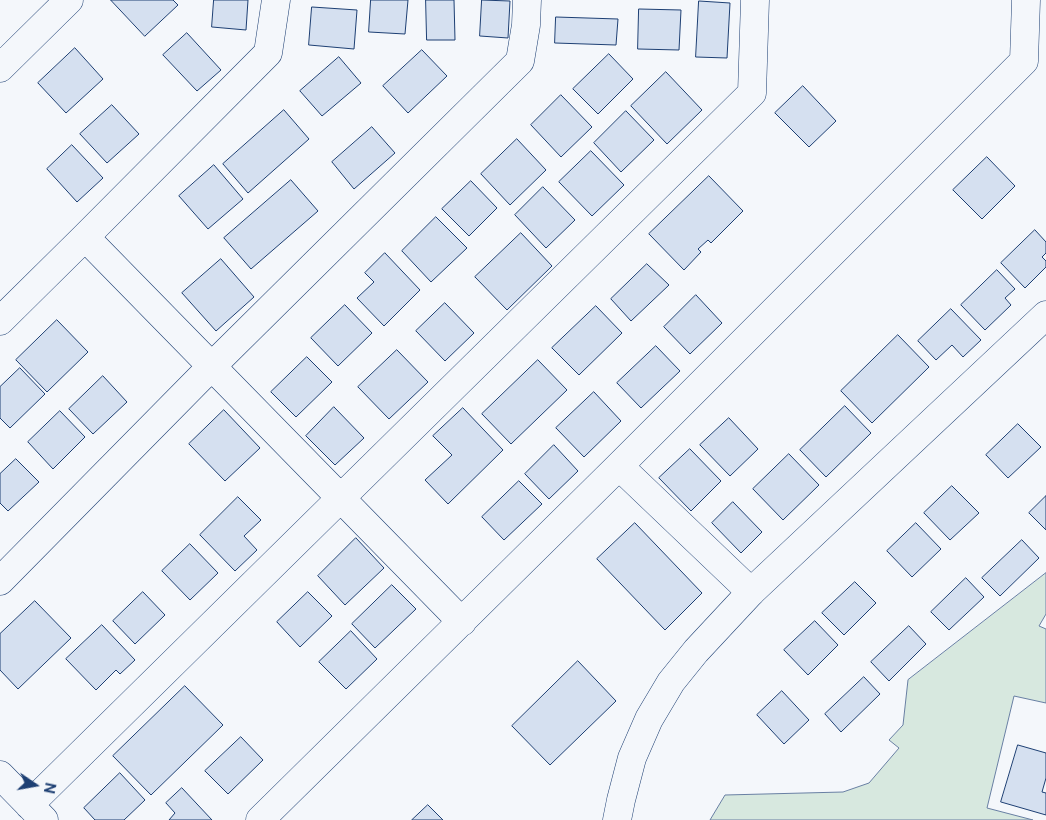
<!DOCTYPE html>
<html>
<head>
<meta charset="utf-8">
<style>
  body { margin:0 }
  #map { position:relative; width:1046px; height:820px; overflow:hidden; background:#f4f7fb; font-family:"Public Sans",sans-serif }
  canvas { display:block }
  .north { position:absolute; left:10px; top:760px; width:50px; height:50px; -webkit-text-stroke:4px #f4f7fb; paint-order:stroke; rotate:102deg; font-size:14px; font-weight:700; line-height:20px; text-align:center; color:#1d3f73 }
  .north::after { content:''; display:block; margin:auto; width:18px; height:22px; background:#1d3f73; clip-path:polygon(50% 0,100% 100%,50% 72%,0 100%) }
</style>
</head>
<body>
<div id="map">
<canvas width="1046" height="820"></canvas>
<div class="north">N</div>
</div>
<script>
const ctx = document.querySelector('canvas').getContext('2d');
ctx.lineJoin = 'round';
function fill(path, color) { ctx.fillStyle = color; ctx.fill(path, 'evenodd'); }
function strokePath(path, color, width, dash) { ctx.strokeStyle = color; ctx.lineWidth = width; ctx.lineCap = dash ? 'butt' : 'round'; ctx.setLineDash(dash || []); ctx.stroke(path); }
const green = new Path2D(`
  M1046,573v41l-7,12 7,3v74l-32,-7 -27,112 46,12h-323l15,-25 118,-3 26,-9 30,-35 -10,-8 14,-15 5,-45z`);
fill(green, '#d7e8df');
strokePath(green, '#687fa3', 1);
const building = new Path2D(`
  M111,0h62l5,5 -33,31z
  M214,0h34l-2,30 -34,-3z
  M371,0h37l-3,34 -36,-2z
  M426,0h28l1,40h-28z
  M482,0l28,1 -2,37 -28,-2z
  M699,1l31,2 -3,55 -31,-1z
  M312,7l45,3 -3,39 -45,-4z
  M639,9l42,1 -2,40 -41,-1z
  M556,17l62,2 -2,26 -61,-2z
  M187,33l34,37 -24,21 -34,-36z
  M75,48l28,31 -37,34 -28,-30z
  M422,50l25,26 -39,37 -25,-27z
  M609,54l24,25 -35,35 -25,-25z
  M339,57l22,26 -39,33 -22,-25z
  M666,72l36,38 -35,34 -36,-38z
  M803,86l33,35 -27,26 -34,-34z
  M561,95l31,32 -31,30 -30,-32z
  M112,105l27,29 -32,29 -27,-29z
  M284,110l25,29 -61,54 -25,-29z
  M626,111l28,29 -33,32 -27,-29z
  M372,127l23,26 -41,36 -22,-27z
  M517,139l29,31 -36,35 -29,-31z
  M72,145l31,33 -26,24 -30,-33z
  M591,151l33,34 -32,31 -33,-34z
  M987,157l28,29 -33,33 -29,-29z
  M214,165l29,34 -35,30 -29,-33z
  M709,176l34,35 -32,32 -3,-3 -10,9 3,3 -17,18 -35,-36z
  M291,180l27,31 -67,58 -27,-31z
  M471,181l26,27 -28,28 -27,-27z
  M543,187l32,33 -29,28 -31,-33z
  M436,217l31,31 -36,34 -29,-31z
  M1035,230l11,12v11l-4,4 4,4v6l-21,21 -24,-25z
  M521,233l31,33 -45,44 -32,-33z
  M385,253l35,37 -36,36 -27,-28 17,-16 -9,-9z
  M221,259l33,38 -38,34 -34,-38z
  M647,264l22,21 -38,36 -20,-22z
  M997,270l18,19 -10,9 6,7 -26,25 -24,-25z
  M696,295l26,28 -32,31 -26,-27z
  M445,303l29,30 -29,28 -29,-30z
  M345,305l27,28 -34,33 -27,-28z
  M596,306l26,27 -43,42 -27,-27z
  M951,309l30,31 -18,17 -11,-12 -16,15 -18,-19z
  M57,320l31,32 -41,40 -31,-32z
  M898,335l31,32 -57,56 -31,-32z
  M656,346l24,25 -39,37 -24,-25z
  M397,350l31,32 -39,37 -31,-32z
  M307,357l25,25 -36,35 -25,-25z
  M538,360l29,30 -56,54 -29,-30z
  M20,368l25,26 -35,34 -10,-10v-31z
  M103,376l24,26 -34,32 -24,-25z
  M594,392l27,29 -37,36 -28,-29z
  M845,406l26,27 -45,44 -26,-27z
  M334,407l30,31 -29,27 -29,-29z
  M463,408l40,42 -55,54 -23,-24 27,-25 -19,-19z
  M224,410l36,38 -35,33 -36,-37z
  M60,411l25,26 -32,32 -25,-27z
  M729,418l29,31 -28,27 -30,-31z
  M1018,424l23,23 -33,31 -22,-23z
  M554,445l24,26 -29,28 -24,-25z
  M690,449l31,32 -30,30 -32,-33z
  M789,454l30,31 -36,35 -30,-31z
  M16,459l23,23 -31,29 -8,-8v-29z
  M519,481l23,23 -38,36 -22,-23z
  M952,486l27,27 -29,27 -26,-27z
  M1046,496v34l-17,-17z
  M238,497l23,23 -17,16 13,14 -22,21 -35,-36z
  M733,502l29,30 -21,21 -29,-30z
  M635,523l67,70 -37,37 -68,-71z
  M916,523l25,26 -29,28 -25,-26z
  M356,538l28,30 -39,37 -27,-29z
  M1022,540l17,18 -39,38 -18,-18z
  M190,544l28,29 -28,27 -28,-29z
  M966,578l18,19 -35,33 -18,-18z
  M855,582l21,21 -32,32 -22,-22z
  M392,585l24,24 -41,39 -23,-24z
  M143,592l22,23 -30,29 -22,-23z
  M308,592l24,24 -32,31 -23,-25z
  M35,601l36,37 -53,51 -18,-19v-36z
  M815,621l23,24 -30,30 -24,-25z
  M102,625l33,35 -15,14 -4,-4 -20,20 -30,-31z
  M909,626l17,18 -37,37 -18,-19z
  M351,631l26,28 -31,30 -27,-27z
  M578,661l38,40 -66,64 -38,-39z
  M864,677l16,17 -39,38 -16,-18z
  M185,686l38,39 -72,70 -38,-39z
  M782,691l27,29 -25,24 -27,-29z
  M241,737l22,23 -35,34 -23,-23z
  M1018,745l28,8v25l-4,14 4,1v22l-45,-13z
  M120,773l25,27 -21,20h-29l-11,-12z
  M182,788l30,32h-43l6,-7 -9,-10z
  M428,805l15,15h-31z`);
fill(building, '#d5e0f0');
strokePath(building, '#1d3f73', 1);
const minor = new Path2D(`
  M0,68l69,-68
  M85,237l377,385
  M0,321l85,-84 183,-184 8,-53
  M619,466l132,126
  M0,581l212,-215 308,-305 6,-36 1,-25
  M0,775l44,45
  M29,805l723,-712 3,-93
  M260,820l359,-354 405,-405 2,-61`);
const tertiary = new Path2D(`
  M617,820l4,-20 11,-42 17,-39 22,-37 25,-31 55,-59 295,-277`);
strokePath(minor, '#1d3f73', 29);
strokePath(tertiary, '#1d3f73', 29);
strokePath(minor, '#f4f7fb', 28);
strokePath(tertiary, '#f4f7fb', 28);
</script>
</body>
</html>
